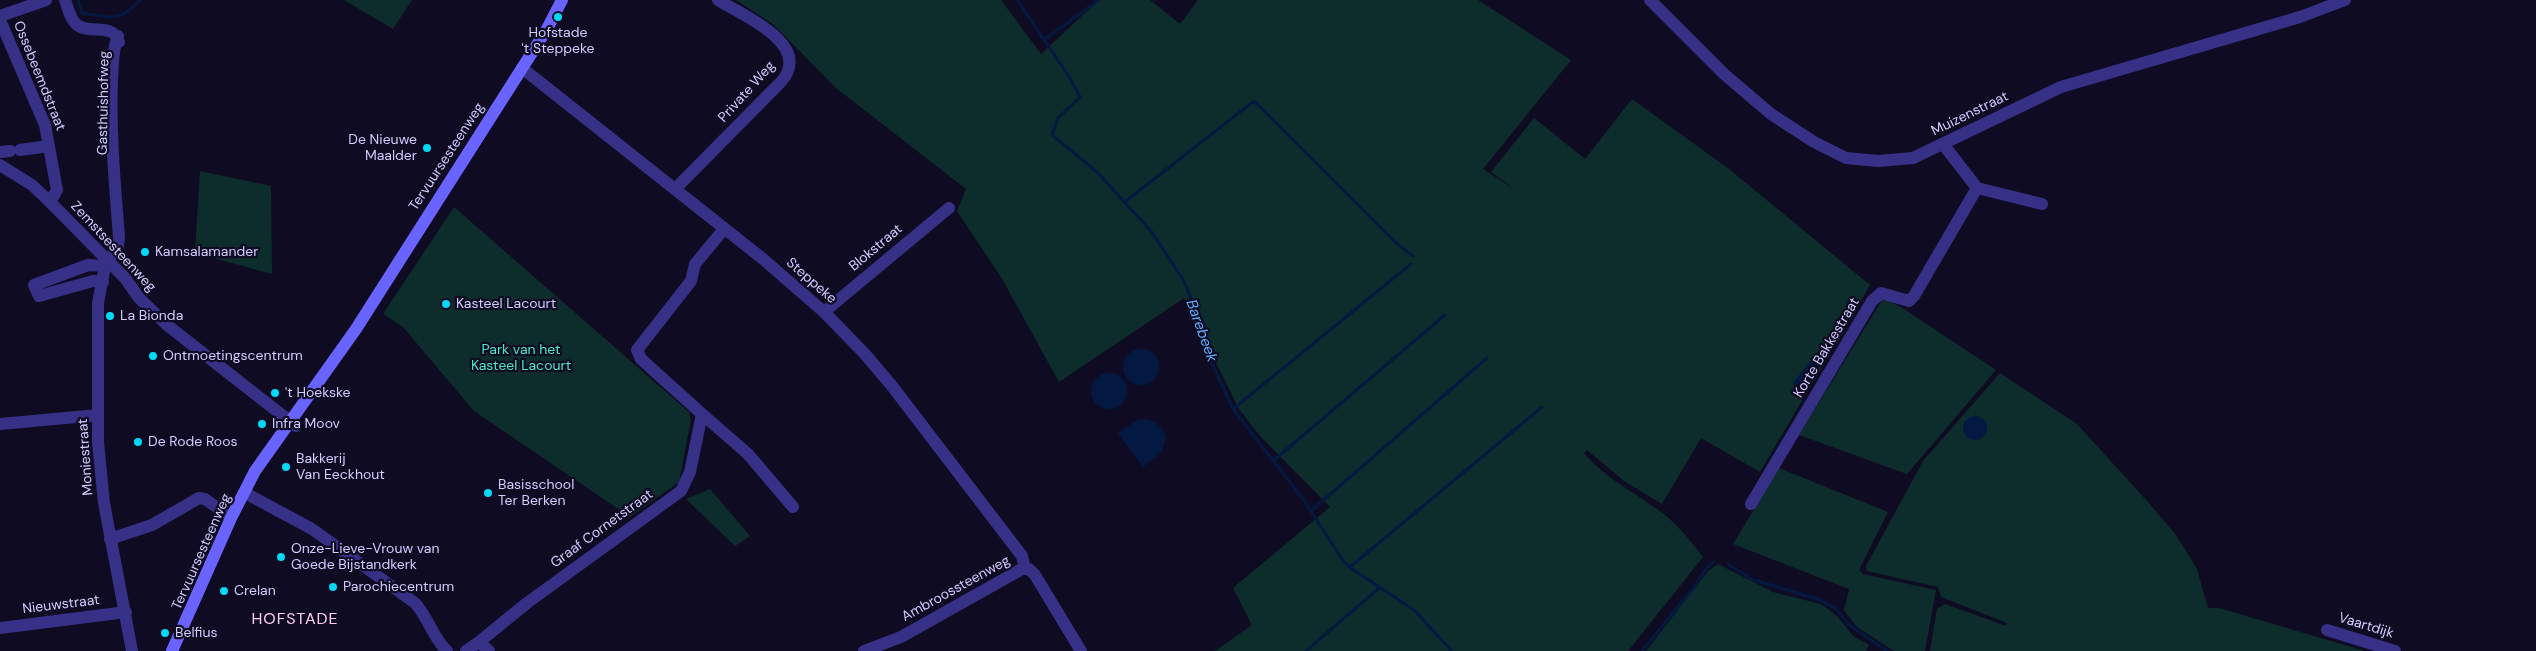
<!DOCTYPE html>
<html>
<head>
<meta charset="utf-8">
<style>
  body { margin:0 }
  canvas { display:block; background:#0f0b22 }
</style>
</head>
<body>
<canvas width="2536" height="651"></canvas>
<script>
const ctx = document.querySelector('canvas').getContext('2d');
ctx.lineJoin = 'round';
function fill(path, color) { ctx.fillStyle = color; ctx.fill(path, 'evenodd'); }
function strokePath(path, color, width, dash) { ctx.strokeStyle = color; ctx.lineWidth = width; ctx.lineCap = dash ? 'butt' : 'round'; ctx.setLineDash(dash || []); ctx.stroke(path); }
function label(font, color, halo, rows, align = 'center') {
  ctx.font = font + ' "DM Sans",sans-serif'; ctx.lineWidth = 4.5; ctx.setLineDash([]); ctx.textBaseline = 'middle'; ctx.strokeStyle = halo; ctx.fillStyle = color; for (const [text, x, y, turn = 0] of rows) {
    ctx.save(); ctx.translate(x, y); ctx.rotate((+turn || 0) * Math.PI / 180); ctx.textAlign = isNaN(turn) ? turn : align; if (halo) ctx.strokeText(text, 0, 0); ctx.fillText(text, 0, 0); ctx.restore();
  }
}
fill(new Path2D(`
  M344,0h68l-19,29z
  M736,0h265l40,54 58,-54h51l30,24 18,-24h280l93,60 -88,109 34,22 -26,-19 43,-54 51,41 47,-60 97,70 141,116 -110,187 -59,-34 -39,66 -38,-23 -37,-31 -3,3c20,24 48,38 73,56 19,13 32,30 46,48l-75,94h-413l37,-26 -19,-37 97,-81 -70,-71 -21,-27 -55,-111 -125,84 -58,-105 -44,-66 9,-22 -130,-101 -62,-63z
  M200,171l71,15 1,88 -77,-21z
  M454,207l235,205 2,8 -12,62 -49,35 -156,-106 -71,-84 -20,-13z
  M1882,300l6,1 13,6 95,63 -89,104 -108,-39z
  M2000,373l77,51 71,78 28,33 21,34 11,39h11l146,43h-435l7,-42 8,-5 61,22 1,-3 -66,-26 -3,-10 -71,-16 -1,-5 57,-105z
  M1779,468l109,44 -29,58 4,4 73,16 -11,61h-31l-37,-24 -13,-17 5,-21 -116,-45z
  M710,489l40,47 -15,10 -49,-47z
  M1718,564l55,28 48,12 16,12 16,20 16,9 -3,6h-220l62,-80z`), '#0d2c2c');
fill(new Path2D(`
  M1123 367a18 18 0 1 1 36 0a18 18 0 1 1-36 0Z
  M1816,353l8,6 -18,33 -6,-1 -7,-8z
  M1091 391a18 18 0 1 1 36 0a18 18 0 1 1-36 0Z
  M1963 428a12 12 0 1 1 24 0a12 12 0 1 1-24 0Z
  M1139,419c14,-1 23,5 27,19l-5,15 -18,14 -25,-34z`), '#041941');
strokePath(new Path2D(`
  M78,0l4,13c29,4 36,11 58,-13
  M1017,0l53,78 10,19 -22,21 -6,17 45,37 54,59 33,50 17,44 9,34 23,50 70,90 41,63 11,9 59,39 38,41
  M1045,39l54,-39
  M1126,201l128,-100 141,141 18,14
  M1233,409l178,-145
  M1274,460l171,-145
  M1311,511l176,-153
  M1728,564l23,15 69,21 15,8 14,17 38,26
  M1350,567l192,-160
  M1306,651l73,-63
  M1642,651l53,-65 12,-19 7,-5`), '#041941', 3);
strokePath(new Path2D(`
  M65,0c3,8 5,19 12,25 14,10 36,-3 42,17
  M1650,0l74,74 47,40 43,28 32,16 32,3 35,-3 148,-71 239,-70 45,-17
  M0,16l46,-16
  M0,20l45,105 12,65 -7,12
  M118,36c-6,15 -5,30 -6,45 -2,53 3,104 7,156l-1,9 -13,20 -7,37v139l6,61 28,148
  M522,68l241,191 61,53 40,41 28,33 130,170 3,13
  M20,150l29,-4
  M0,152l10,-1
  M1977,188l65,16
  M675,189l97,-98c5,-5 12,-11 15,-18 16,-33 -47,-59 -69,-73
  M103,282l-10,-1 -54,15 -5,-11 54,-20 17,1
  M824,312l125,-104
  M702,414l46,40 45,53
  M0,424l98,-9
  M1751,504l121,-203 9,-8 28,8 5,-5 63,-108 -34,-44
  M110,539l42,-14 47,-27 6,1 26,19
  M0,628l126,-16
  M2327,630l68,21
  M479,642l48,-39 154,-112 9,-19 12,-58 -61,-55 -4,-9 54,-69 4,-17 29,-35`), '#363186', 12);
strokePath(new Path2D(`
  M0,165l32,20 18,17 75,76 14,20 28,27 129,101
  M245,493l67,36 103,74c13,14 18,35 32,48
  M466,651l13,-9 10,9
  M864,651l37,-14 121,-68h7l6,6 46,76`), '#363186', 12);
strokePath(new Path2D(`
  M172,651l59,-133 24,-47 101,-142 191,-300 15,-29`), '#6963ff', 12);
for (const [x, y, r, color] of [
  [558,17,5,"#00d9f7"],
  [427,148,5,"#00d9f7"],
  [145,252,5,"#00d9f7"],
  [446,304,5,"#00d9f7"],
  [110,316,5,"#00d9f7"],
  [153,356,5,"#00d9f7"],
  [275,393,5,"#00d9f7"],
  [262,424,5,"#00d9f7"],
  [138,442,5,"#00d9f7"],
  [286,467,5,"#00d9f7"],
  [488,493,5,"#00d9f7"],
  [281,557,5,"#00d9f7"],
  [333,587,5,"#00d9f7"],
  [224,591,5,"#00d9f7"],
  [165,633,5,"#00d9f7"]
]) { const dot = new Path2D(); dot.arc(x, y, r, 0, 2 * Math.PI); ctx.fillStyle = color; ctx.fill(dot); strokePath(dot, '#0f0b22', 2); }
label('14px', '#d2ccff', '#0f0b22', [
  ["Hofstade",558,33,"center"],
  ["'t Steppeke",558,49,"center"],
  ["De Nieuwe",417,140,"right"],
  ["Maalder",417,156,"right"],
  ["Kamsalamander",155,252],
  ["Kasteel Lacourt",456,304],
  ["La Bionda",120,316],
  ["Ontmoetingscentrum",163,356],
  ["'t Hoekske",285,393],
  ["Infra Moov",272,424],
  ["De Rode Roos",148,442],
  ["Bakkerij",296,459],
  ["Van Eeckhout",296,475],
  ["Basisschool",498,485],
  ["Ter Berken",498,501],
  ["Onze-Lieve-Vrouw van",291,549],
  ["Goede Bijstandkerk",291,565],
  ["Parochiecentrum",343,587],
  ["Crelan",234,591],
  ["Belfius",175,633]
], 'left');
label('14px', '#d2ccff', '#0f0b22', [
  ["Ossebeemdstraat",39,76,68],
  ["Private Weg",747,92,-48],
  ["Gasthuishofweg",104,103,-89],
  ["Muizenstraat",1970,114,-26],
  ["Tervuursesteenweg",447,157,-57],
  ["Zemstsesteenweg",113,247,47],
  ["Blokstraat",876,248,-40],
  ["Steppeke",811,281,41],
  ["Korte Bakkestraat",1827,348,-59],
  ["Moniestraat",86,457,-94],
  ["Graaf Cornetstraat",602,529,-36],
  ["Tervuursesteenweg",202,552,-66],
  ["Ambroossteenweg",956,589,-29],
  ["Nieuwstraat",61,605,-7],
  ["Vaartdijk",2366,626,17]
]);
label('14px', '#4bebc6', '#0f0b22', [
  ["Park van het",521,350],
  ["Kasteel Lacourt",521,366]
]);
label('italic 15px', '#5aafff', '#0f0b22', [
  ["Barebeek",1201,331,70]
]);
ctx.letterSpacing = '1px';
label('16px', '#ffceec', '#0f0b22', [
  ["HOFSTADE",295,620]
]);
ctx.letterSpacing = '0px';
</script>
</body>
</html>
